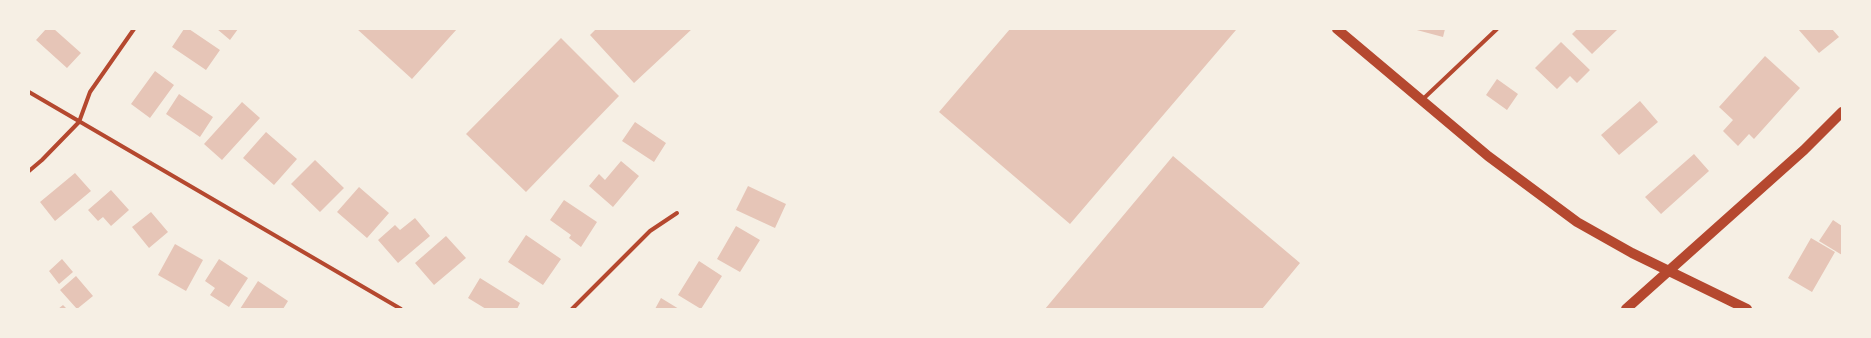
<!DOCTYPE html>
<html>
<head>
<meta charset="utf-8">
<style>
  body { margin:0 }
  #map { position:relative; width:1871px; height:338px; overflow:hidden; background:#f6efe4; font-family:"Fira Sans",sans-serif }
  canvas { display:block }
  .frame { position:absolute; inset:0; border:30px solid #f6efe4; pointer-events:none }
</style>
</head>
<body>
<div id="map">
<canvas width="1871" height="338"></canvas>
<div class="frame"></div>
</div>
<script>
const ctx = document.querySelector('canvas').getContext('2d');
ctx.lineJoin = 'round';
function fill(path, color) { ctx.fillStyle = color; ctx.fill(path, 'evenodd'); }
function strokePath(path, color, width, dash) { ctx.strokeStyle = color; ctx.lineWidth = width; ctx.lineCap = dash ? 'butt' : 'round'; ctx.setLineDash(dash || []); ctx.stroke(path); }
fill(new Path2D(`
  M46,29h8l27,24 -14,15 -31,-28z
  M184,29h5l31,21 -14,20 -34,-23z
  M217,29h21l-8,11z
  M357,29h100l-45,50z
  M596,29h96l-58,54 -44,-48z
  M1010,29h225l1,1 -166,194 -131,-112z
  M1413,29h32l-2,8z
  M1577,29h39l1,1 -25,24 -20,-20z
  M1798,29h34l7,8 -20,16z
  M561,38l58,58 -93,96 -60,-58z
  M1561,42l29,28 -13,13 -7,-7 -13,13 -22,-21z
  M1765,56l35,32 -46,51 -5,-5 -11,12 -15,-15 10,-11 -14,-13z
  M155,71l19,14 -24,33 -19,-14z
  M1497,79l21,15 -11,16 -21,-15z
  M179,94l34,23 -13,20 -34,-23z
  M1640,101l18,21 -39,33 -18,-20z
  M242,102l18,16 -38,42 -18,-16z
  M635,122l31,21 -12,19 -32,-21z
  M266,132l31,27 -23,26 -31,-27z
  M1694,154l15,17 -48,43 -16,-17z
  M1173,156l127,107 -38,46h-217z
  M315,160l29,28 -24,24 -29,-28z
  M621,161l18,15 -26,31 -24,-21 10,-12 6,6z
  M75,173l16,18 -36,30 -15,-19z
  M748,186l38,18 -11,24 -39,-18z
  M359,187l30,26 -22,25 -30,-26z
  M111,190l18,20 -18,16 -8,-9 -5,4 -10,-11z
  M564,200l33,22 -16,25 -12,-9 2,-3 -21,-15z
  M151,212l17,20 -19,16 -17,-21z
  M415,218l15,18 -32,27 -20,-23 17,-15 5,5z
  M1833,220l9,6v29l-23,-14z
  M736,226l24,14 -20,32 -23,-13z
  M526,235l35,24 -18,26 -35,-23z
  M446,236l20,22 -32,27 -19,-22z
  M1811,238l24,14 -23,40 -24,-14z
  M175,244l28,16 -17,31 -28,-16z
  M62,259l11,13 -14,12 -10,-13z
  M219,259l29,19 -19,29 -19,-12 5,-7 -10,-7z
  M699,261l23,15 -21,33 -23,-14z
  M76,276l17,20 -16,13 -17,-19z
  M480,278l40,25 -3,6h-31l-18,-11z
  M258,281l30,20 -5,8h-43z
  M661,298l18,11h-24z
  M63,305l4,4h-9z`), '#e6c5b7');
strokePath(new Path2D(`
  M29,92l372,217
  M1422,100l75,-71
  M29,171l13,-11 37,-38 11,-30 44,-63
  M572,309l78,-78 27,-18`), '#b5482f', 4);
strokePath(new Path2D(`
  M1337,29l151,127 89,66 55,31 115,56
  M1626,309l178,-159 38,-38`), '#b5482f', 10);
</script>
</body>
</html>
